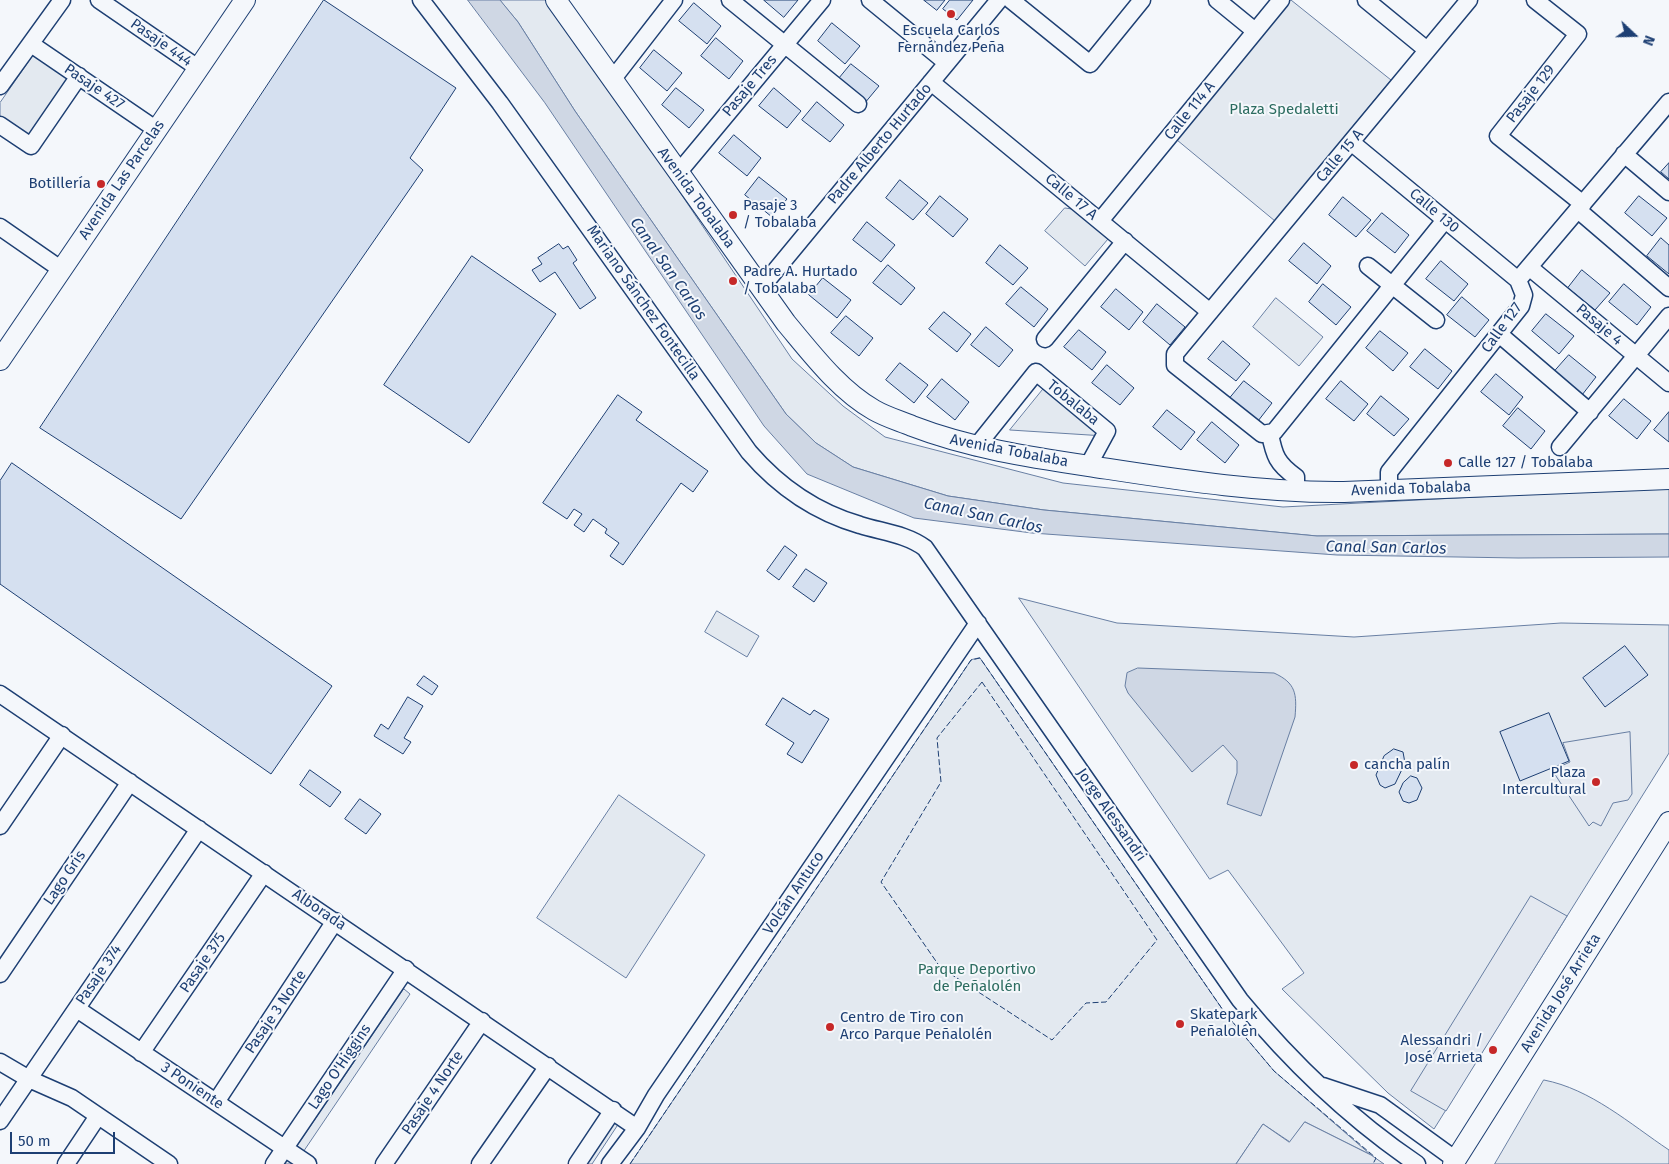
<!DOCTYPE html>
<html>
<head>
<meta charset="utf-8">
<style>
  body { margin:0 }
  #map { position:relative; width:1669px; height:1164px; overflow:hidden; background:#f4f7fb; font-family:"Fira Sans",sans-serif }
  canvas { display:block }
  .north { position:absolute; left:1609px; top:10px; width:50px; height:50px; -webkit-text-stroke:4px #f4f7fb; paint-order:stroke; rotate:111deg; font-size:14px; font-weight:700; line-height:20px; text-align:center; color:#1d3f73 }
  .north::after { content:''; display:block; margin:auto; width:18px; height:22px; background:#1d3f73; clip-path:polygon(50% 0,100% 100%,50% 72%,0 100%) }
  .scale { position:absolute; left:10px; top:1132px; width:105px; height:22px; box-sizing:border-box; border:2px solid #1d3f73; border-top:0; padding-left:6px; font-size:15px; line-height:18px; white-space:nowrap; color:#1d3f73; -webkit-text-stroke:4px #f4f7fb; paint-order:stroke }
</style>
</head>
<body>
<div id="map">
<canvas width="1669" height="1164"></canvas>
<div class="north">N</div>
<div class="scale">50 m</div>
</div>
<script>
const ctx = document.querySelector('canvas').getContext('2d');
ctx.lineJoin = 'round';
function fill(path, color) { ctx.fillStyle = color; ctx.fill(path, 'evenodd'); }
function strokePath(path, color, width, dash) { ctx.strokeStyle = color; ctx.lineWidth = width; ctx.lineCap = dash ? 'butt' : 'round'; ctx.setLineDash(dash || []); ctx.stroke(path); }
function label(font, color, halo, rows, align = 'center') {
  ctx.font = font + ' "Fira Sans",sans-serif'; ctx.lineWidth = 4; ctx.setLineDash([]); ctx.textBaseline = 'middle'; ctx.strokeStyle = halo; ctx.fillStyle = color; for (const [text, x, y, turn = 0] of rows) {
    ctx.save(); ctx.translate(x, y); ctx.rotate((+turn || 0) * Math.PI / 180); ctx.textAlign = isNaN(turn) ? turn : align; if (halo) ctx.strokeText(text, 0, 0); ctx.fillText(text, 0, 0); ctx.restore();
  }
}
const green = new Path2D(`
  M500,0h47l56,78 189,281 51,47 42,31 178,46 220,24 386,-20v47l-352,2 -273,-26 -96,-14 -95,-29 -37,-24 -30,-29 -211,-303 -57,-89z
  M1291,0l100,80 -116,141 -98,-81z
  M35,53l35,25 -42,61 -28,-20v-16z
  M1065,208l7,1 36,30 -23,27 -40,-35z
  M1276,298l47,39 -24,29 -46,-39z
  M1045,387l60,49 -95,-6z
  M1019,598l98,25 237,14 207,-14 108,2v128l-235,376 -46,-36 -106,-104 22,-16 -76,-103 -18,9z
  M717,611l42,25 -12,21 -42,-25z
  M980,658l245,355 49,58 97,84 -66,-33 -15,20 -27,-18 -27,40h-606l341,-504z
  M619,795l86,60 -79,123 -89,-60z
  M404,989l6,5 -115,170h-10z
  M1544,1080c47,9 86,44 125,70v14h-174z
  M613,1118l6,5 -27,41h-10z`);
fill(green, '#e3e9f0');
strokePath(green, '#687fa3', 1);
const parking = new Path2D(`
  M1630,732l2,62 -4,6 -15,3 -12,23 -8,-4 -4,4 -37,-56 18,-8 -7,-19z
  M1531,896l36,20 -121,195 -35,-20z
  M1305,1122l66,33 13,9h-148l27,-40 26,18z`);
fill(parking, '#e3e8f0');
strokePath(parking, '#687fa3', 1);
const water = new Path2D(`
  M468,0h32l18,22 57,89 211,303 30,29 37,24 95,29 96,14 273,26 352,-2v23l-151,1 -181,-3 -305,-22 -118,-15 -107,-44 -43,-48 -219,-323z
  M1138,668l136,5c22,10 23,21 21,44l-34,99 -34,-12 10,-31v-12l-14,-16 -31,27 -64,-79 -3,-7 2,-13z`);
fill(water, '#cfd7e4');
strokePath(water, '#687fa3', 1);
const building = new Path2D(`
  M324,0l132,88 -46,70 13,12 -242,349 -141,-91z
  M764,0h34l-14,17z
  M924,0h21l-8,10z
  M950,0h23l-16,20 -14,-11z
  M694,3l27,23 -14,18 -28,-23z
  M832,23l28,23 -15,18 -27,-23z
  M716,38l27,23 -14,18 -28,-23z
  M654,50l28,23 -15,18 -27,-23z
  M851,64l28,22 -15,18 -27,-23z
  M676,88l28,22 -15,18 -27,-23z
  M774,88l27,23 -14,17 -28,-22z
  M817,102l27,23 -14,17 -28,-22z
  M734,135l27,23 -14,18 -28,-23z
  M1669,163v16l-8,-7z
  M759,177l28,22 -15,18 -27,-22z
  M900,180l28,23 -15,17 -27,-22z
  M940,196l28,23 -15,18 -27,-23z
  M1639,196l28,22 -15,18 -27,-23z
  M1343,197l28,23 -15,17 -27,-22z
  M1382,213l27,22 -14,18 -28,-22z
  M867,222l28,23 -14,17 -28,-22z
  M1661,238l8,7v29l-22,-18z
  M1304,243l27,23 -14,18 -28,-23z
  M559,244l4,5 5,-3 9,14 -4,3 23,35 -16,11 -25,-37 -15,10 -8,-12 10,-6 -4,-6z
  M1000,245l28,23 -15,17 -27,-22z
  M472,256l84,58 -87,129 -85,-58z
  M1441,261l27,23 -14,17 -28,-22z
  M888,265l27,23 -14,17 -28,-22z
  M1582,270l28,23 -15,17 -27,-22z
  M823,278l28,22 -14,18 -28,-23z
  M1323,284l28,23 -15,18 -27,-23z
  M1624,284l27,23 -14,18 -28,-23z
  M1021,287l27,22 -14,18 -28,-23z
  M1116,289l27,23 -14,18 -28,-23z
  M1462,297l27,23 -14,17 -28,-22z
  M1157,304l28,23 -15,18 -27,-23z
  M944,312l27,22 -14,18 -28,-23z
  M1546,314l28,22 -15,18 -27,-23z
  M846,316l27,22 -14,18 -28,-23z
  M986,327l27,23 -14,17 -28,-22z
  M1079,330l27,22 -14,18 -28,-23z
  M1380,331l28,22 -15,18 -27,-23z
  M1223,341l27,23 -14,17 -28,-22z
  M1425,349l27,22 -14,18 -28,-22z
  M1569,355l27,22 -14,18 -28,-23z
  M900,363l28,22 -14,18 -28,-23z
  M1107,365l27,23 -14,17 -28,-22z
  M1496,374l27,23 -14,18 -28,-23z
  M942,379l27,23 -14,18 -28,-23z
  M1244,381l28,22 -14,18 -28,-23z
  M1341,381l27,23 -14,17 -28,-22z
  M618,395l24,17 -6,8 72,51 -15,21 -12,-9 -58,82 -13,-9 9,-13 -14,-10 2,-4 -14,-10 -9,13 -10,-7 8,-11 -8,-5 -7,10 -24,-16z
  M1381,396l28,23 -15,17 -27,-22z
  M1624,399l27,22 -14,18 -28,-23z
  M1518,408l27,23 -14,18 -28,-23z
  M1167,410l28,22 -14,18 -28,-23z
  M1669,412v30l-15,-12z
  M1212,422l27,23 -14,18 -28,-23z
  M12,463l320,223 -61,88 -271,-190v-103z
  M785,546l12,9 -18,25 -12,-9z
  M806,569l21,14 -13,19 -21,-15z
  M1625,646l23,29 -43,32 -22,-29z
  M424,676l14,10 -6,9 -15,-10z
  M408,697l15,9 -19,32 7,4 -8,12 -29,-18 7,-12 7,5z
  M783,698l27,17 4,-5 15,9 -27,44 -15,-9 7,-11 -28,-18z
  M1549,713l20,48 -49,20 -20,-49z
  M1394,749l9,3 2,11 -10,21 -10,4 -5,-3 -4,-10 8,-19z
  M310,770l31,22 -11,15 -30,-22z
  M1411,776l6,2 5,10 -5,12 -8,3 -6,-2 -4,-9 4,-9z
  M360,799l21,15 -15,20 -21,-15z`);
fill(building, '#d5e0f0');
strokePath(building, '#1d3f73', 1);
const minor = new Path2D(`
  M99,0l99,68
  M421,0l79,103 249,349c31,36 66,60 111,73 22,7 46,9 65,23l315,452c52,63 109,118 177,164
  M730,0l128,104
  M870,0l77,63
  M1011,0l79,64 52,-64
  M1217,0l38,31
  M1366,0l61,50
  M1535,0l43,34 -80,102 85,68
  M31,44l126,86
  M612,80l62,-80
  M931,82l279,230
  M0,86l62,-86
  M0,125l31,21 48,-70
  M1351,142l167,138 6,15 -3,11 -132,166v18
  M1624,154l45,38
  M678,173l144,-173
  M1578,210l91,78
  M1445,220l-171,212 -12,2 -87,-69v-11l294,-354
  M1100,221l181,-221
  M0,227l62,43
  M1368,266l68,54
  M1529,267l140,116
  M1518,280l151,-178
  M761,288l238,-288
  M1499,334l91,78
  M1045,339l80,-98
  M1270,434c4,21 7,30 26,43v15
  M976,447l60,-75 71,59 -19,35
  M1560,447l109,-131
  M0,694l637,434
  M0,826l62,-91
  M0,974l130,-192
  M77,1009l231,155
  M141,1053l123,-180
  M0,1062l29,17 43,19 97,66
  M1323,1086l57,19 76,55
  M216,1102l119,-181
  M0,1121l199,-292
  M66,1164l32,-48
  M274,1164l132,-195
  M384,1164l98,-143
  M480,1164l68,-98
  M577,1164l36,-54
  M610,1164l27,-36 19,-33 322,-472`);
const major = new Path2D(`
  M556,0l230,323c26,31 53,67 88,87 12,7 26,11 38,16 57,22 117,31 177,40 85,13 169,27 255,26l325,-13
  M0,360l245,-360
  M1453,1164l216,-342`);
strokePath(minor, '#1d3f73', 19);
strokePath(major, '#1d3f73', 22);
strokePath(minor, '#f4f7fb', 16);
strokePath(major, '#f4f7fb', 20);
strokePath(new Path2D(`
  M982,682l175,258 -51,62 -20,1 -34,37 -112,-73 -59,-85 60,-100 -4,-44z
  M630,1164l341,-504 9,-2 245,355 49,58 102,87 -3,6`), '#1d3f73', 1, [6, 2.5]);
for (const [x, y, r, color] of [
  [951,14,5,"#c62828"],
  [101,184,5,"#c62828"],
  [733,215,5,"#c62828"],
  [733,281,5,"#c62828"],
  [1448,463,5,"#c62828"],
  [1354,765,5,"#c62828"],
  [1596,782,5,"#c62828"],
  [1180,1024,5,"#c62828"],
  [830,1027,5,"#c62828"],
  [1493,1050,5,"#c62828"]
]) { const dot = new Path2D(); dot.arc(x, y, r, 0, 2 * Math.PI); ctx.fillStyle = color; ctx.fill(dot); strokePath(dot, '#f4f7fb', 2); }
label('15px', '#1d3f73', '#f4f7fb', [
  ["Escuela Carlos",951,31,"center"],
  ["Fernández Peña",951,48,"center"],
  ["Botillería",91,184,"right"],
  ["Pasaje 3",743,206],
  ["/ Tobalaba",743,223],
  ["Padre A. Hurtado",743,272],
  ["/ Tobalaba",743,289],
  ["Calle 127 / Tobalaba",1458,463],
  ["cancha palín",1364,765],
  ["Plaza",1586,773,"right"],
  ["Intercultural",1586,790,"right"],
  ["Skatepark",1190,1015],
  ["Peñalolén",1190,1032],
  ["Centro de Tiro con",840,1018],
  ["Arco Parque Peñalolén",840,1035],
  ["Alessandri /",1483,1041,"right"],
  ["José Arrieta",1483,1058,"right"]
], 'left');
label('15px', '#1d3f73', '#f4f7fb', [
  ["Pasaje 444",161,43,35],
  ["Pasaje Tres",750,86,-50],
  ["Pasaje 427",94,87,34],
  ["Pasaje 129",1531,94,-52],
  ["Calle 114 A",1190,111,-51],
  ["Padre Alberto Hurtado",880,144,-50],
  ["Calle 15 A",1340,156,-50],
  ["Avenida Las Parcelas",122,180,-56],
  ["Calle 17 A",1071,197,40],
  ["Avenida Tobalaba",696,198,54],
  ["Calle 130",1434,211,40],
  ["Mariano Sánchez Fontecilla",643,303,55],
  ["Pasaje 4",1599,325,40],
  ["Calle 127",1502,328,-54],
  ["Tobalaba",1073,403,39],
  ["Avenida Tobalaba",1009,451,11],
  ["Avenida Tobalaba",1411,489,-2],
  ["Jorge Alessandri",1111,815,55],
  ["Lago Gris",65,878,-56],
  ["Volcán Antuco",794,893,-56],
  ["Alborada",319,910,34],
  ["Pasaje 375",203,963,-56],
  ["Pasaje 374",99,975,-56],
  ["Avenida José Arrieta",1561,993,-58],
  ["Pasaje 3 Norte",276,1012,-56],
  ["Lago O'Higgins",340,1067,-56],
  ["3 Poniente",192,1086,34],
  ["Pasaje 4 Norte",433,1093,-56]
]);
label('15px', '#2c6c60', '#f4f7fb', [
  ["Plaza Spedaletti",1284,110],
  ["Parque Deportivo",977,970],
  ["de Peñalolén",977,987]
]);
label('italic 16px', '#1d3f73', '#f4f7fb', [
  ["Canal San Carlos",668,269,55],
  ["Canal San Carlos",983,516,12],
  ["Canal San Carlos",1386,548,1]
]);
</script>
</body>
</html>
